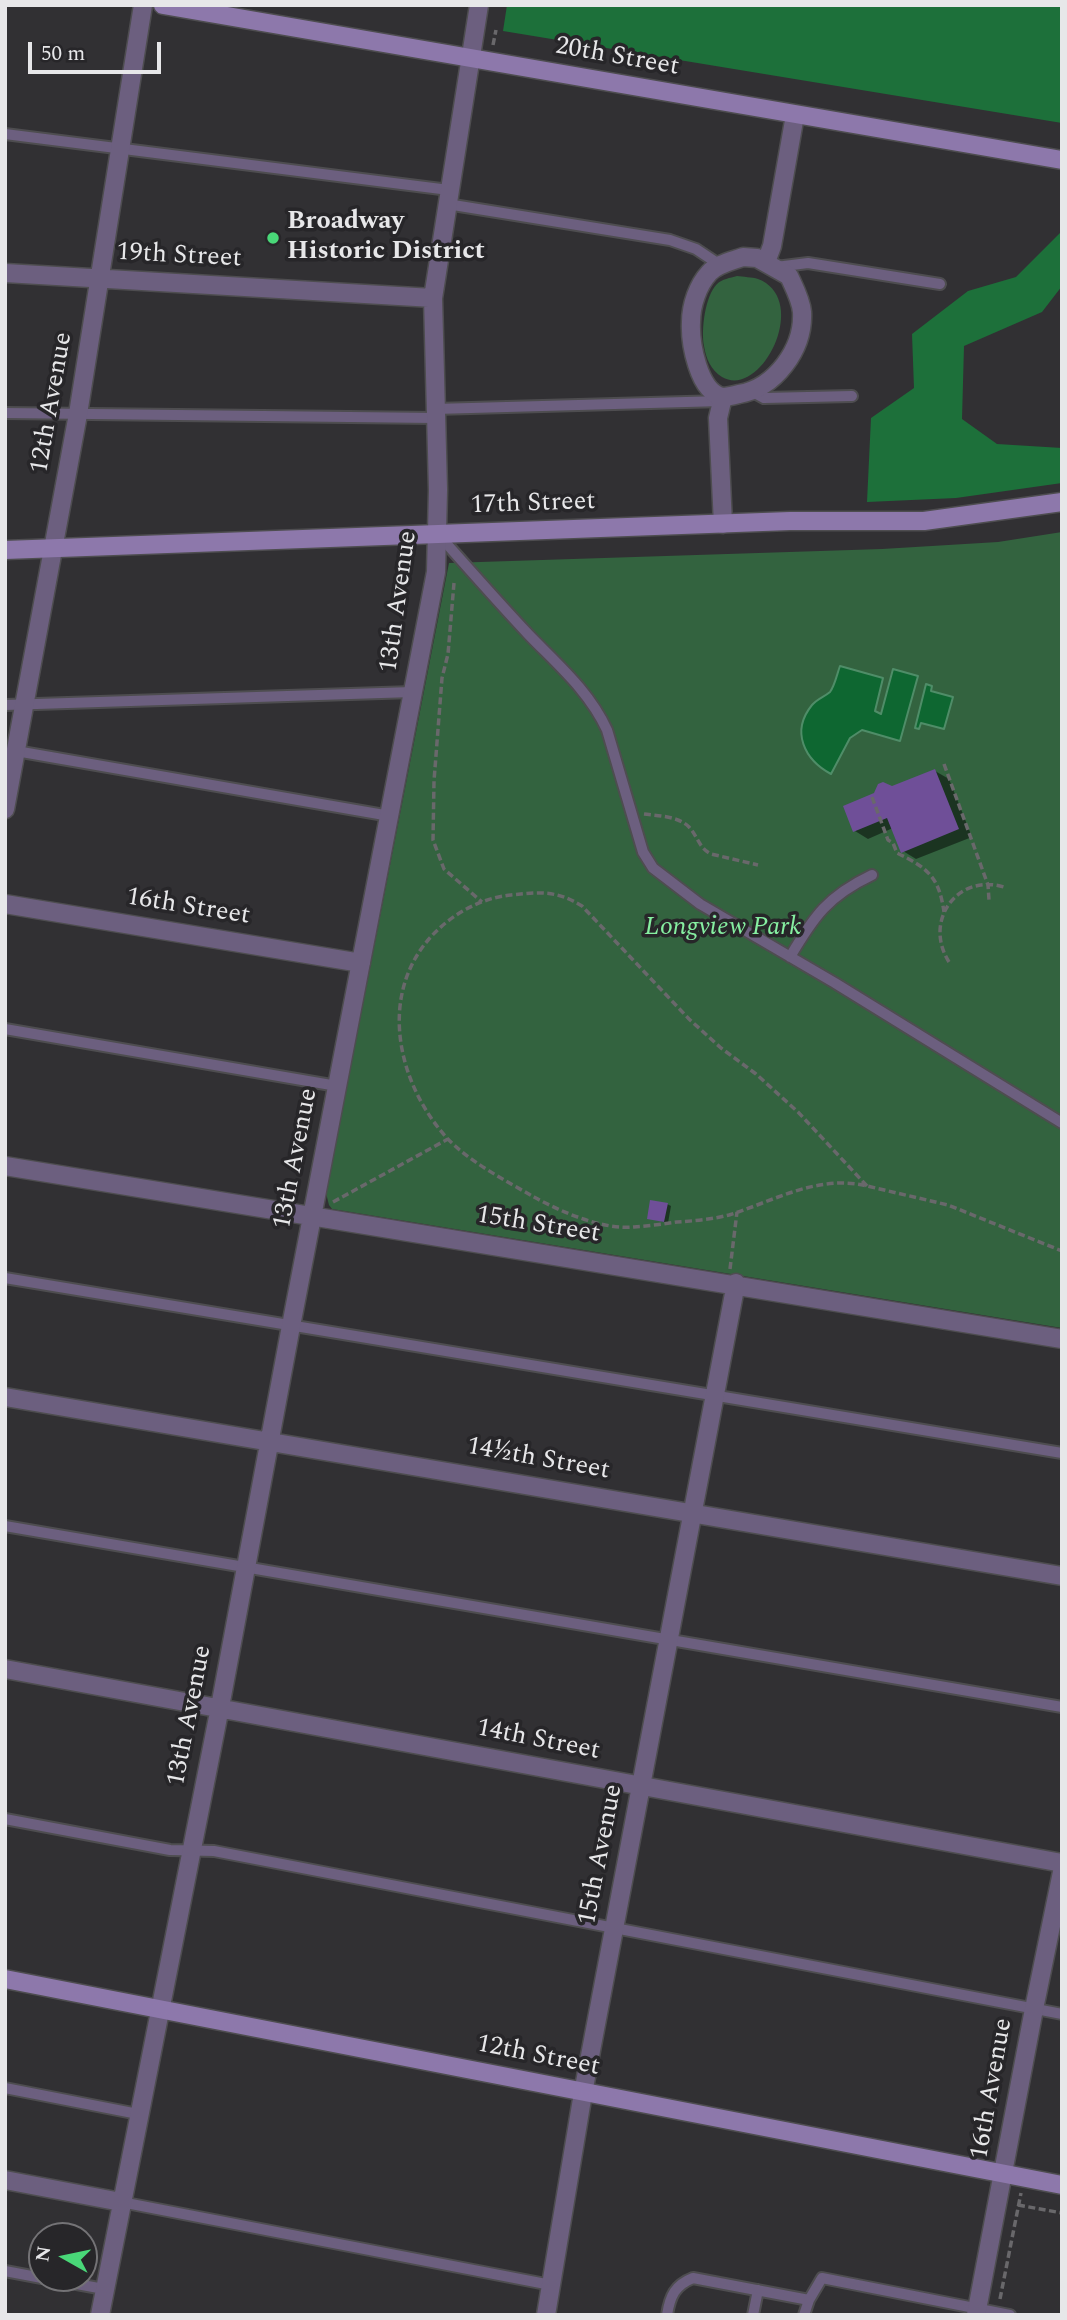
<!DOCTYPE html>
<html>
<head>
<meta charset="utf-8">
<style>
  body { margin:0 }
  #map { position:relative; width:1067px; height:2320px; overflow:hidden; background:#313033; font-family:Spectral,serif }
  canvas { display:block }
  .frame { position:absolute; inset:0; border:7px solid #e7e7e9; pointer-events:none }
  .north { position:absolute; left:28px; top:2222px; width:70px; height:70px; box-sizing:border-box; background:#272629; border:2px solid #747376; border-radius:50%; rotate:279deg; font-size:19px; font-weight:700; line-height:28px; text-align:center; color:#e7e7e9 }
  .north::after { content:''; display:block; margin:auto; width:24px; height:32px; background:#49d778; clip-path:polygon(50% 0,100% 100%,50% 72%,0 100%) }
  .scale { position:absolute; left:28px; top:42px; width:133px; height:32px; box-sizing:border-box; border:4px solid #e7e7e9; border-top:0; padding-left:9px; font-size:21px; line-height:24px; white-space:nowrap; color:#e7e7e9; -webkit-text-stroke:5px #272629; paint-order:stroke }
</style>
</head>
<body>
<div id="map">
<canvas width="1067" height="2320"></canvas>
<div class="frame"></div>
<div class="north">N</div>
<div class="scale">50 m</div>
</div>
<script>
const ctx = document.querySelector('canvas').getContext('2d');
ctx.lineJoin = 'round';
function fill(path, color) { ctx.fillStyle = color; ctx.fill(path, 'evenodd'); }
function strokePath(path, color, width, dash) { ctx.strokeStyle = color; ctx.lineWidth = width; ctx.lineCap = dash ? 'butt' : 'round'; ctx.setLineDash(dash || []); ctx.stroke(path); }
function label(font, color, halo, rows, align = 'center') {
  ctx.font = font + ' Spectral,serif'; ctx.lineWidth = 7; ctx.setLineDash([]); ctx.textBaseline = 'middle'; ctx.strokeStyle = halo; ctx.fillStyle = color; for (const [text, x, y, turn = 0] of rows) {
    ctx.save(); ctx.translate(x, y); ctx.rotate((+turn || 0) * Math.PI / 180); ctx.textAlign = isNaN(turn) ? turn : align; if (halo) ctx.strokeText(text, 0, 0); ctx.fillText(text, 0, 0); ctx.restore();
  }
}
fill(new Path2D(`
  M737,276c6,1 15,1 21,3 53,20 4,121 -36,98 -11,-7 -16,-18 -18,-31 -3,-16 1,-50 13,-62 5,-5 13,-6 20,-8z
  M1062,532v796l-730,-119 -3,-4 -3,-12 123,-630 433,-14 116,-7z`), '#33633f');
fill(new Path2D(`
  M507,5h555v118l-559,-92z
  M1062,231v55l-20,26 -78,34 -2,73 35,25 65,4v35l-106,15 -89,4 4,-84 43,-30 -2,-54 56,-43 48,-14z`), '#1d703a');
const water = new Path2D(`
  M840,666l43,12 -8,33 6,3 12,-45 25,7 -18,65 -38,-11 -12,8 -19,36c-26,-14 -41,-42 -19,-69 5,-6 12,-8 18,-13 5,-7 7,-18 10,-26z
  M926,684l6,2 -1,5 22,6 -9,32 -23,-6 -2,6 -4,-1z`);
fill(water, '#0e6731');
strokePath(water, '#4f8d68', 2);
fill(new Path2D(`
  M935,771l14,8 23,58 -56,22 -13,-8 -10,-23 -25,11 -13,-8 37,-43z
  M667,1204l4,2 -3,17 -19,-5z`), '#0007');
fill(new Path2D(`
  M935,769l24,60 -58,24 -14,-35 -34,14 -10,-26 31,-13 4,-9 5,-2 9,4z
  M650,1200l18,3 -4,19 -17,-3z`), '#6f4f98');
const lane = new Path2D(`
  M5,134l444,56
  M447,204l223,36 26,9 24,16
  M776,267l32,-4 132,21
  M753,392l11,6 88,-2
  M435,409l287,-8
  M5,413l430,5
  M438,534c30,34 60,68 91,101 29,30 60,56 78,95l36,122 10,16 47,36 135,79 227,140
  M5,705l408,-13
  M16,751l374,65
  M790,957c24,-41 38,-61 82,-82
  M5,1029l332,57
  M5,1278l1057,175
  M5,1526l1057,181
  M5,1819l165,31 44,1 848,163
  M5,2088l133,26
  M121,2202l430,83
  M5,2271l37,7
  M44,2278l60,11
  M667,2315c3,-19 8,-30 26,-37l116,22
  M753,2315l5,-25
  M804,2315l5,-15 13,-22 188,37`);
const street = new Path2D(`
  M743,257l14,1 32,18c5,11 12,24 13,36 2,37 -27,76 -63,82 -4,1 -12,3 -16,3 -25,-5 -33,-55 -32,-75 0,-17 7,-37 18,-49 8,-9 23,-12 34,-16z
  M766,262l6,-16 23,-131
  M5,273l428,25
  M723,397l-5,21 5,106
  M5,809l73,-395 65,-409
  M5,904l356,59
  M5,1166c352,59 705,113 1057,173
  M5,1397l1057,179
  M5,1669l1057,194
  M5,2180l116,22
  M100,2315l120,-608 71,-381 145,-754 2,-82 -5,-192 46,-293
  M546,2315l37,-222 153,-810
  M976,2315l58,-306 28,-137`);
const secondary = new Path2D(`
  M163,5l899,155
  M5,550l785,-29h134l138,-19
  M5,1979l1057,206`);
strokePath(lane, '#4e4d50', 14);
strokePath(street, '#4e4d50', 21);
strokePath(secondary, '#4e4d50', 21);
strokePath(new Path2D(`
  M493,45l3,-15
  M454,583l-6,71 -6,24 -8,103 -1,59 11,29 38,33
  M944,764l44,121 1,15
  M872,797l16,43 5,3 4,10c31,15 42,24 47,59
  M644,814c15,2 34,2 45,13 9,10 10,21 22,27l47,11
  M949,962c-26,-41 8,-89 55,-75
  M867,1186l-69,-74 -42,-38 -35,-26 -32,-29 -107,-113c-26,-16 -42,-14 -71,-11 -22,2 -45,12 -63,26 -72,56 -57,154 -2,216 22,24 60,44 88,60 27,15 69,33 100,30 14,-1 29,-3 43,-5 17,-1 36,-3 52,-7 45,-14 89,-41 138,-29l81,19 114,46
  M333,1202l115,-63
  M730,1269l7,-57
  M1018,2205l44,8
  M1000,2299l21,-106`), '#69686b', 3.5, [7, 3.5]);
strokePath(lane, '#6c5f7f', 10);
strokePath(street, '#6c5f7f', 18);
strokePath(secondary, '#8d78ab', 18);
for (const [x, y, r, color] of [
  [273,238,7,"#49d778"]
]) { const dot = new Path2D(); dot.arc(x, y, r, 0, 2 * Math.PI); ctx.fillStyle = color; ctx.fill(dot); strokePath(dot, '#272629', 2.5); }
label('26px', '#e7e7e9', '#272629', [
  ["20th Street",617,58,10],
  ["19th Street",179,257,3],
  ["12th Avenue",53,403,-80],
  ["17th Street",533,505,-2],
  ["13th Avenue",400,602,-82],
  ["16th Street",188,908,9],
  ["13th Avenue",297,1159,-79],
  ["15th Street",538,1226,9],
  ["14½th Street",538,1460,10],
  ["13th Avenue",191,1716,-79],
  ["14th Street",538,1741,11],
  ["15th Avenue",602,1855,-79],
  ["12th Street",538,2057,11],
  ["16th Avenue",993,2089,-80]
]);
label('bold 26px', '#e7e7e9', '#272629', [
  ["Broadway",287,223],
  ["Historic District",287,253]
], 'left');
label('italic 26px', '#86efa1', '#272629', [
  ["Longview Park",723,929]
]);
</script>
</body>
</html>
